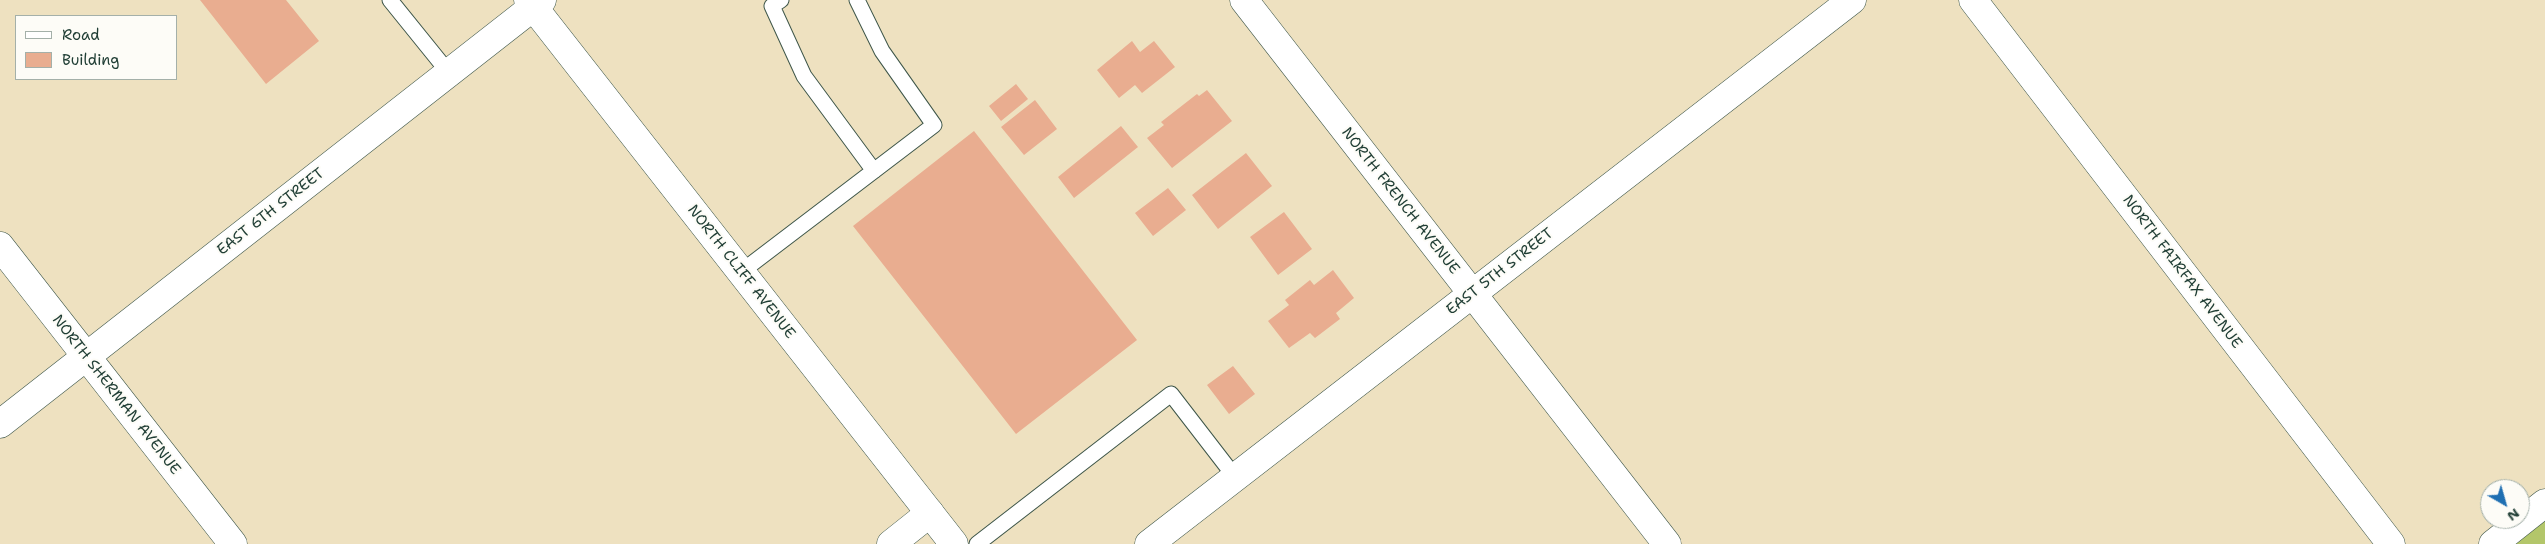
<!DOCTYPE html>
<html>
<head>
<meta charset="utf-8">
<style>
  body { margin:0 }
  #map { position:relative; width:2545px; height:544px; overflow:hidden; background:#eee1c0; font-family:"Shantell Sans",sans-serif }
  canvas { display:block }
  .legend { position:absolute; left:15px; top:15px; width:162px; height:65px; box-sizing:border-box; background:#fdfcf7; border:1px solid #a4b0a9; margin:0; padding:6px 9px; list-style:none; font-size:15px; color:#1f3d34 }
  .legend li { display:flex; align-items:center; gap:10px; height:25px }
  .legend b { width:25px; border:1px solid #a4b0a9 }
  .north { position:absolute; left:2480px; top:479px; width:50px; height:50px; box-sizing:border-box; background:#fdfcf7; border:1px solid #a4b0a9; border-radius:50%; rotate:142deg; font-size:14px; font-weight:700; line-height:20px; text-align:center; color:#1f3d34 }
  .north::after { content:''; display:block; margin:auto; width:18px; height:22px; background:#1f6fb2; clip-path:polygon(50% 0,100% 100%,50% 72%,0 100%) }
</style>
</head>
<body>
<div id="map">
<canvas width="2545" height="544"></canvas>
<ul class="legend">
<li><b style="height:6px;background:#fff"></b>Road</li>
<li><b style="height:14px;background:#e9ad90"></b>Building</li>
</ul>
<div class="north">N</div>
</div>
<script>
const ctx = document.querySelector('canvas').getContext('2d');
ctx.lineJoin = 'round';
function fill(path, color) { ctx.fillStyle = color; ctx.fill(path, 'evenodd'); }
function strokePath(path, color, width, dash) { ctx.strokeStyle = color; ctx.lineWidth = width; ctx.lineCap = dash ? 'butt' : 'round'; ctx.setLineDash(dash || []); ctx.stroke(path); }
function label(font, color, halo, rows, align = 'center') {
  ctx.font = font + ' "Shantell Sans",sans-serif'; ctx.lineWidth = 4; ctx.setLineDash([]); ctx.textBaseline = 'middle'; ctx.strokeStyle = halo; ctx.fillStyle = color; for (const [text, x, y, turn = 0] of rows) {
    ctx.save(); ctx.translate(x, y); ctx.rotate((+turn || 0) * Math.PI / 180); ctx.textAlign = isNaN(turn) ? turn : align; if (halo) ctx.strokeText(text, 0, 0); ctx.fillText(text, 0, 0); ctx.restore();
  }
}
fill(new Path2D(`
  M2545,504v40h-52z`), '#b3c66a');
fill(new Path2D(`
  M200,0h86l33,41 -53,43z
  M1132,41l8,11 14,-11 21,26 -33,26 -7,-8 -16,13 -22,-28z
  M1016,84l12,15 -27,22 -12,-15z
  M1207,90l25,31 -60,47 -25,-30 17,-13 -3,-3 36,-28 2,2z
  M1035,100l22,29 -33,26 -23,-28z
  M1121,126l17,21 -64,51 -16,-21z
  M974,131l163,209 -121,94 -163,-208z
  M1246,153l26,33 -54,43 -26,-34z
  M1168,188l18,22 -33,26 -18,-23z
  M1284,212l28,37 -34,26 -28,-38z
  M1333,270l21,28 -18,15 4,6 -25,19 -5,-5 -21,15 -21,-27 21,-16 -4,-5 25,-20 4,5z
  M1233,366l22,28 -26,20 -22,-29z`), '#e9ad90');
const lane = new Path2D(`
  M390,0l59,73
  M781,0l-9,6 32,70 70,95
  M741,272l193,-147 -52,-74 -25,-51
  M977,544l194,-150 64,83`);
const street = new Path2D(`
  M1244,0l423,544
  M1973,0l418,544
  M0,246l233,298
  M891,544l39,-31
  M1149,544l703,-544
  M2493,544l52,-41`);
const secondary = new Path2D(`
  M528,0l426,544
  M0,424l542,-424`);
strokePath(lane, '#3e5649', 17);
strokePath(street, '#3e5649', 29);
strokePath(secondary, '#3e5649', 29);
strokePath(lane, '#fff', 15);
strokePath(street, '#fff', 28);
strokePath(secondary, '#fff', 28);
label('15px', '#1f3d34', '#fdfcf7', [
  ["NORTH FRENCH AVENUE",1400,201,52],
  ["EAST 6TH STREET",271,212,-38],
  ["NORTH CLIFF AVENUE",741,272,52],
  ["EAST 5TH STREET",1500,272,-38],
  ["NORTH FAIRFAX AVENUE",2182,272,53],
  ["NORTH SHERMAN AVENUE",116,395,52]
]);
</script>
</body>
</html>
